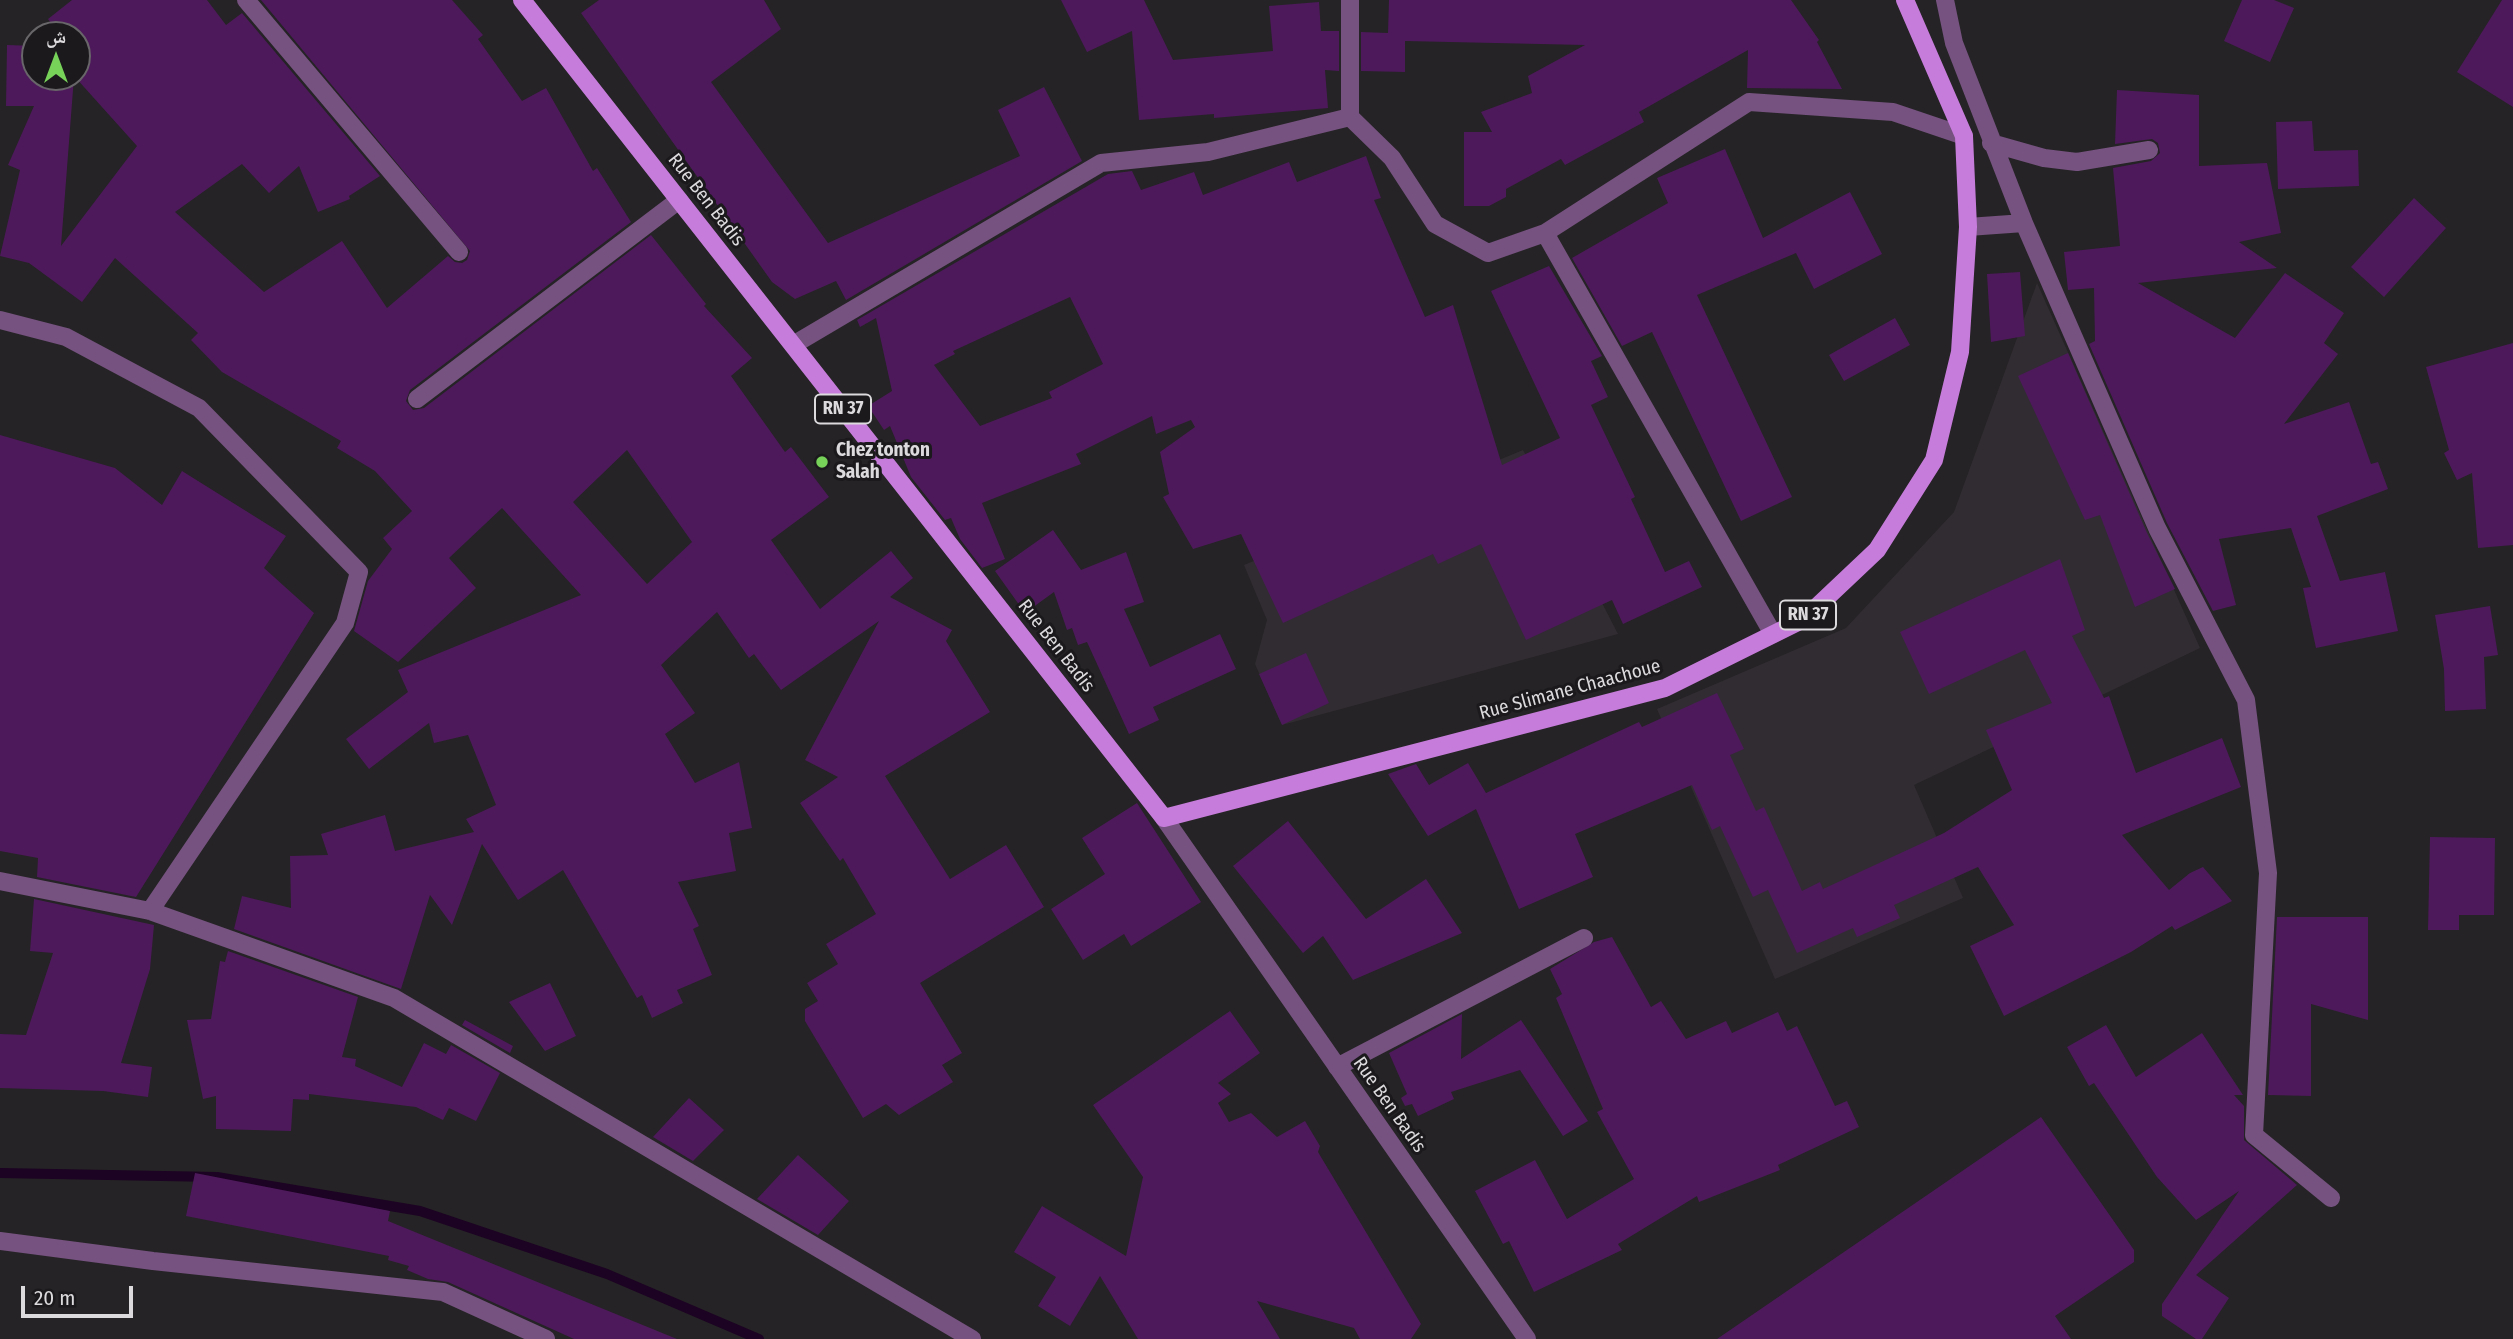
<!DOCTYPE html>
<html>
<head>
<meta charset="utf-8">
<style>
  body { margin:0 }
  #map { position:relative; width:2513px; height:1339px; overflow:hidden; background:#252325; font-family:"Fira Sans Condensed","Noto Naskh Arabic",sans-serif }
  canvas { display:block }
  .north { position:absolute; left:21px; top:21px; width:70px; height:70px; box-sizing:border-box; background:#1b191c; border:2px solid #686669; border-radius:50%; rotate:0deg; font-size:19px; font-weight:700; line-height:28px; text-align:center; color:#dcdadc }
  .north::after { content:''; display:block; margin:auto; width:24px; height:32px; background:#77d259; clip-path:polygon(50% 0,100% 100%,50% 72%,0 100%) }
  .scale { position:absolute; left:21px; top:1286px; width:112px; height:32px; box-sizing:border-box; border:4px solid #dcdadc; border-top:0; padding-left:9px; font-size:21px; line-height:24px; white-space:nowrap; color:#dcdadc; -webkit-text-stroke:5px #1b191c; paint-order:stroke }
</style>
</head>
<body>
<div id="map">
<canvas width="2513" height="1339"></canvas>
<div class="north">ش</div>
<div class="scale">20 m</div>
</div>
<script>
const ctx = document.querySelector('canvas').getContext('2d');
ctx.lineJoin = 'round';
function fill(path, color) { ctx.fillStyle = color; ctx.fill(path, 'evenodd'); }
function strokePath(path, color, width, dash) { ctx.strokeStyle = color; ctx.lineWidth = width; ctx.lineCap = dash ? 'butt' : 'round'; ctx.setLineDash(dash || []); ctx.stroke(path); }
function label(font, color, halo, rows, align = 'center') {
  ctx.font = font + ' "Fira Sans Condensed",sans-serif'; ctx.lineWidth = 6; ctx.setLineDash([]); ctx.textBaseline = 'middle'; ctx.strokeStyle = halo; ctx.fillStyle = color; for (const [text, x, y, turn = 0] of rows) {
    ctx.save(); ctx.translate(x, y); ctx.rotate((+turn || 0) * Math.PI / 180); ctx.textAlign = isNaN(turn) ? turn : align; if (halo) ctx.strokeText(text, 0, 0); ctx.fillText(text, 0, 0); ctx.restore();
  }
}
fill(new Path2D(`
  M2037,283l163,365 -286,137 49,113 -188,81 -118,-270 189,-81 108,-116z
  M1523,450l95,184 -336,91 -27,-61 12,-44 -23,-55z`), '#312c32');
strokePath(new Path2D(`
  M0,1173l217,4 203,34 187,63 152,65`), '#1c0223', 10);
fill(new Path2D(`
  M72,0h135l19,25 16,-12 138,163 -31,20 1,3 -32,13 -19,-46 -30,27 -27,-29 -67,48 89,80 78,-51 45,67 61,-52 7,6 7,1 5,-3 3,-9 -209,-251h191l31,35 -5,4 44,62 24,-13 47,83 4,-3 34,54 -221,168 -4,11 7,9 11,-2 227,-173 55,69 -2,2 48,52 -21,18 54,76 6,-5 38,50 -58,43 49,69 71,-58 22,27 -23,19 62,33 -6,11 44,71 -105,64 65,103 56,-34 38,62 -124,76 42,70 -20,12 11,17 -54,33 -13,-11 -23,14 -58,-97v-12l13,-8 -11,-18 31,-19 -12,-20 50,-30 -33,-56 -3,3 -40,-58 38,-26 -33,-17 74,-139 -98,69 -27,-36 -5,4 -32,-46 -56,53 34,48 -30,21 30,49 44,-21 13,66 -23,5 7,38 -58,11 21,44 -6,3 19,46 -35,15 6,13 -31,15 -10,-23 -5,3 -74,-128 -45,30 -36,-56 -30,81 -22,-30 -29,94 -167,-60 8,-33 49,12 -1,-52 38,-1 -7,-21 64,-19 10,36 79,-19 -8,-13 30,-14 -28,-70 -34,8 -5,-20 -60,46 -23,-30 62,-47 -10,-22 183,-75 -79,-87 -53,50 27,30 -78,74 -44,-31 14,-50 24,-32 -9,-11 29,-27 -37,-40 -38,-23 4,-7 -119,-69 -31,-32 7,-7 -83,-75 -33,44 -53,-39 -29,-7 20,-86 -12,-5 26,-59h-28l1,-61 28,1v31h39l-13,169 76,-100 -62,-69 2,-42h-17l-12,-16zM627,450l65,92 -45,42 -74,-82z
  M599,0h165l17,29 -70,53 117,161 192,-87 -22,-46 46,-23 38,74 -236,139 -10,-19 -41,18 -23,-17 -191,-269z
  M1061,0h83l29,60 100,-9 -4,-45 50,-4 2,29h18v40l-14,-1 3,38 -114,10v-4l-75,6 -7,-89 -45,21z
  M1389,0h402l28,40 -2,2 25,47 -95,-1 1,-38 -109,62 5,10 -79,43 -4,-6 -55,30v8l-17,9h-25v-74h28l-11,-20 51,-19 -4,-17 57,-31 -180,-4v31l-44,-1v-39l27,1z
  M2242,0h32l20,8 -24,54 -46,-21z
  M2502,0h11v107l-56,-35z
  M2117,90l82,5v71l68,-3 14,70 -42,9 38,26 -139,15 97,55 50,-65 59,40 -20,30 14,11 -54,70 65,-22 22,62 7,-2 10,27 -71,27 23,65 45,-9 13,59 -82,17 -13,-60 8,-1 -20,-59 -72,11 17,66 -23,6 -46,-88 -78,-179 6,-3 -1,-53 -26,2 -4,-38 56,-6 -7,-78 38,-7 9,-8 -2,-10 -6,-4 -37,5z
  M2312,121l2,30 44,-1 1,36 -81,3 -2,-67z
  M1725,149l38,89 87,-46 32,62 -68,35 -18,-36 -99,42 95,202 -51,24 -89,-189 -30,14 -50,-88 96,-55 -11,-25z
  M1366,156l15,42 -7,2 51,117 28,-12 49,160 58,-27 -69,-147 58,-25 53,90 -11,5 17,36 -17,8 44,92 -4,2 34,73 24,-11 13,26 -79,37 -11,-24 -86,40 -45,-96 -43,20 -5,-10 -150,69 -42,-89 -48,15 -30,-52 6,-3 -9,-42 35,-25 -4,-7 -35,14 -4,-18 -76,38 5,10 -99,39 23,56 -23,9 -22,-29 -9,-21 -6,2 -34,-43 -21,-51 -6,4 -16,-24 24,-15 -16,-73 -16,9 -3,-7 251,-146 24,-3 9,19 53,-18 9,23 86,-33 8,20zM1070,297l33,67 -54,28 3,6 -72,28 -46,-61 21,-11 -2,-3z
  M2414,198l32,30 -62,69 -33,-30z
  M2020,272l5,64 -34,6 -4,-68z
  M1895,318l15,27 -66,36 -15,-26z
  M2513,343v202l-35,3 -6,-75 -15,7 -13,-27 5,-3 -23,-83z
  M2068,353l79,180 28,56 -40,18 -35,-92 -15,5 -67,-144z
  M0,435l115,33 47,37 20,-34 104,65 -22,32 50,45 -178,284 -99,-20 1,-19 -38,-7z
  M1053,530l28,40 45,-18 18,50 -20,7 26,58 70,-33 16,35 -83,38 6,13 -30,14 -42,-92 -9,3 -6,-17 -5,2 -13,-38 -29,21 -30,-42z
  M2060,559l25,71 -13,6 32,62 5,-2 27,77 86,-35 19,49 -119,48 47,55 21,-17 13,-6 29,34 -57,29 -3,-4 -41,26 -127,64 -34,-70 44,-21 -36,-58 -84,38 6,13 -43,19 -4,-9 -56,25 -29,-63 -15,7 -33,-71 -8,4 -20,-45 -117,49 18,43 -74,32 -43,-100 -48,27 -40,-62 28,-10 13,21 39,-22 18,30 153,-71 3,5 75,-34 27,56 -14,6 26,56 8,-4 38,84 18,-9 3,7 121,-56 68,-43 -26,-60 66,-27 -27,-53 -96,44 -29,-62z
  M2490,606l8,49 -14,2 2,52 -41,2 -1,-42 -9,-54z
  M1306,653l23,50 -47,22 -23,-51z
  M1137,803l64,99 -70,44 -7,-12 -41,26 -32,-51 54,-35 -23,-36z
  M1288,821l78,98 60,-40 36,54 -109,47 -30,-44 -20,17 -70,-87z
  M2430,837l65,1 -1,77h-35v15h-31z
  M34,899l120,26 -4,44 -29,94 31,4 -4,30 -45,-6 -103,-3v-54l26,1 27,-82 -23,-2z
  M2277,917h91v103l-57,-16v92l-43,-1z
  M1612,937l39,70 10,-6 25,38 40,-18 6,12 46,-21 9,19 10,-5 38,80 12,-5 12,26 -81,38 2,5 -81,32 -2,-6 -79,48 4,6 -88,42 -25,-51 -6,3 -28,-53 60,-31 32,59 67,-40 -37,-67 6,-3 -47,-111 6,-4 -12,-25 44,-27z
  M228,951l130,46 -16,60 14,2 -1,7 47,21 22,-44 22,11 5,-9 49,28 -24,48 -27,-13 -6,12 -27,-13 -107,-13v6l-16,-1 -2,32 -75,-2v-33l-13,3 -16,-79 24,-1 9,-58 5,1z
  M550,983l26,53 -31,15 -36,-49z
  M1230,1011l30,42 -42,30 13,11 -13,9 11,19 22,-9 26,24 28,-16 15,25 -2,6 103,172 -10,15h-51l-6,-11 -97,-27 23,38h-142l-38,-63 -30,50 -32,-20 18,-29 -42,-25 28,-46 84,50 17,-79 -50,-72z
  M1462,1014l-1,45 60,-39 67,101 -25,15 -43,-66 -69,22 3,7 -36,17 -6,-12 -7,2 -4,-8 6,-4 -18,-41z
  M465,1020l48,26 -3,7 -48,-28z
  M2106,1025l30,52 66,-44 41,62h-9l10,11v34l53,45 -101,90 33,23 -27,41h-6l-34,-23v-12l77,-113 -43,29 -39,-43 -63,-94 -5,3 -22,-39z
  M689,1098l35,32 -31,31 -40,-24z
  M2041,1117l93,133v12l-79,54 16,23h-354z
  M798,1155l51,46 -31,34 -61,-36z
  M195,1173l195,38 -2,10 289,118h-103l-126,-57 -20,-3 -21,-9 2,-4 -21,-6 1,-4 -203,-40z`), '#4d195b');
strokePath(new Path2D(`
  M246,0l213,252
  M1350,0v117l42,41 43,66 53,29 57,-20 204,-131 144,10 71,24
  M1945,0l9,43 70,180 133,305 89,172 22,173 -14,262 77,63
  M1991,143l53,15 33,4 72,-12
  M1968,227l56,-4
  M1545,233l228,401
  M0,320l66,17 133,71 160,164 -14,51 -195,288
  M793,345l308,-182 107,-11 142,-35
  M417,399l262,-199
  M1164,818l363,521
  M0,881l150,30 244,87 578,341
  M1337,1067l247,-129
  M0,1241l153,20 290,31 103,47`), '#75527f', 18);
strokePath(new Path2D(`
  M522,0l642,818 501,-130 139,-69 73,-69 57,-90 26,-108 8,-125 -4,-91 -59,-136`), '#c67cda', 18);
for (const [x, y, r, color] of [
  [822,462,7,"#77d259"]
]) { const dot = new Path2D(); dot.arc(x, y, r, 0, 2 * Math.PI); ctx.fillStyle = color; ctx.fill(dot); strokePath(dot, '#1b191c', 2.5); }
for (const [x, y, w] of [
  [843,409,56],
  [1808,615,56]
]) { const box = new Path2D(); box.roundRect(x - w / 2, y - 14.5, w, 29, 5); ctx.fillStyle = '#1b191c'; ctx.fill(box); strokePath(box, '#dcdadc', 2); }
label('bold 18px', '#dcdadc', null, [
  ["RN 37",843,409],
  ["RN 37",1808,615]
]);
label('19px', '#dcdadc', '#1b191c', [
  ["Rue Ben Badis",706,200,52],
  ["Rue Ben Badis",1056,646,52],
  ["Rue Slimane Chaachoue",1570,690,-15],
  ["Rue Ben Badis",1389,1105,55]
]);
label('bold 19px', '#dcdadc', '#1b191c', [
  ["Chez tonton",836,451],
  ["Salah",836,473]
], 'left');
</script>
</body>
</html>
